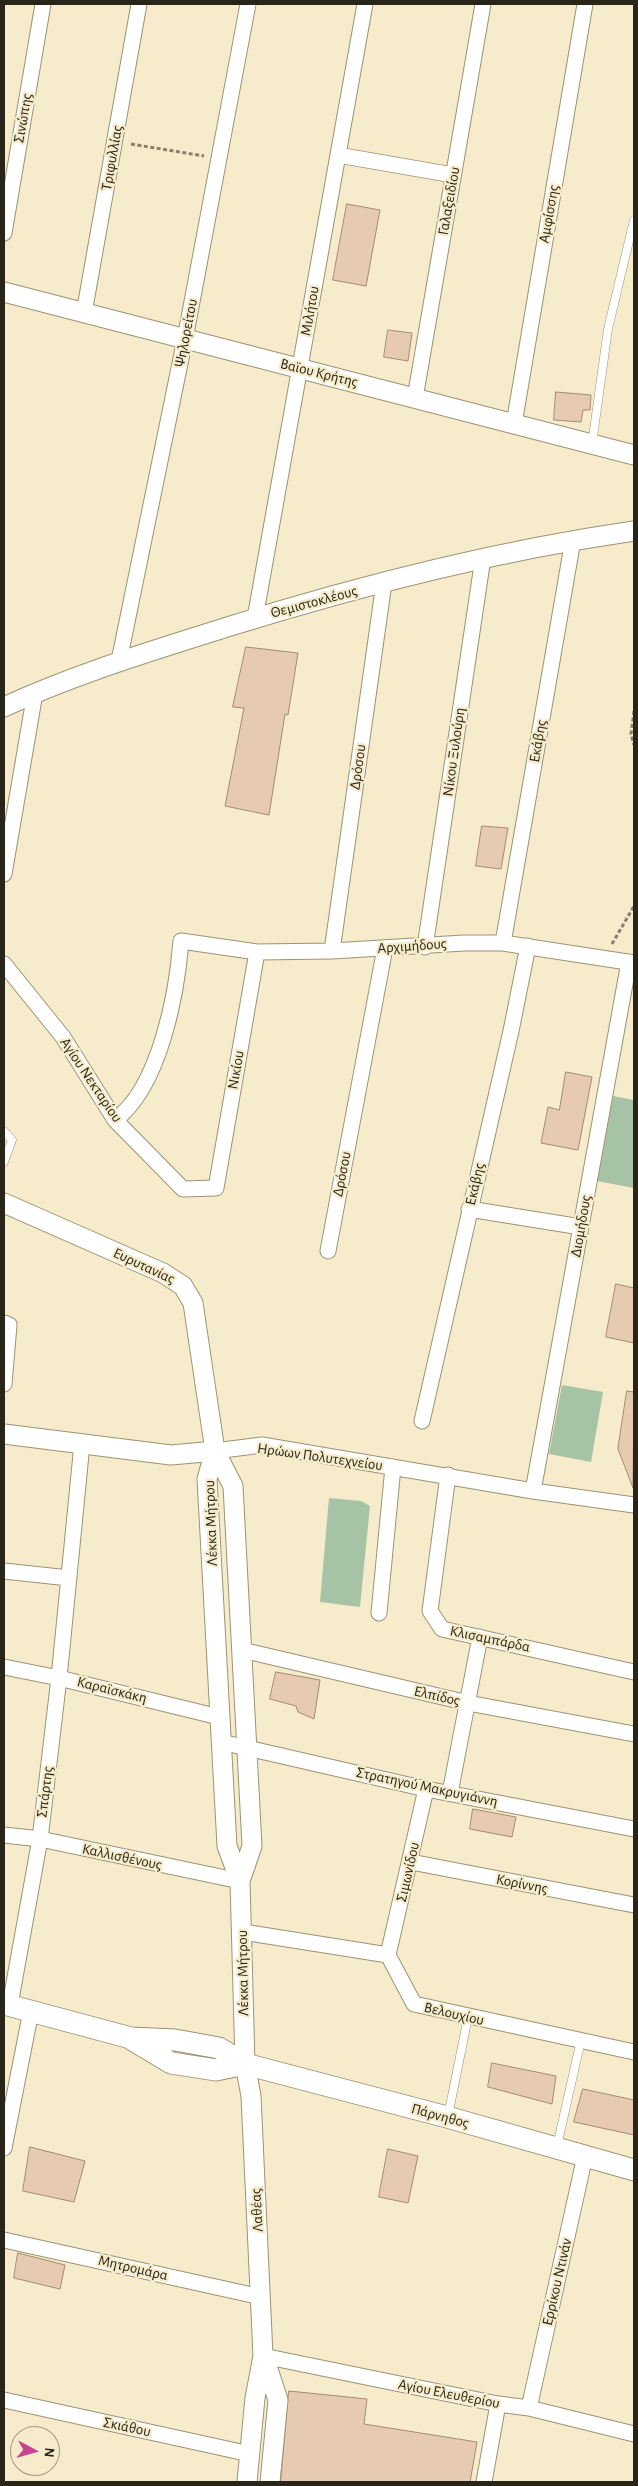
<!DOCTYPE html>
<html>
<head>
<meta charset="utf-8">
<style>
  body { margin:0 }
  #map { position:relative; width:638px; height:2486px; overflow:hidden; background:#f6ebca; font-family:"Alegreya Sans",sans-serif }
  canvas { display:block }
  .frame { position:absolute; inset:0; border:5px solid #292519; pointer-events:none }
  .north { position:absolute; left:10px; top:2426px; width:50px; height:50px; box-sizing:border-box; background:#f6ebca; border:1px solid #a49c83; border-radius:50%; rotate:96deg; font-size:14px; font-weight:700; line-height:20px; text-align:center; color:#292519 }
  .north::after { content:''; display:block; margin:auto; width:18px; height:22px; background:#c6458e; clip-path:polygon(50% 0,100% 100%,50% 72%,0 100%) }
</style>
</head>
<body>
<div id="map">
<canvas width="638" height="2486"></canvas>
<div class="frame"></div>
<div class="north">N</div>
</div>
<script>
const ctx = document.querySelector('canvas').getContext('2d');
ctx.lineJoin = 'round';
function fill(path, color) { ctx.fillStyle = color; ctx.fill(path, 'evenodd'); }
function strokePath(path, color, width, dash) { ctx.strokeStyle = color; ctx.lineWidth = width; ctx.lineCap = dash ? 'butt' : 'round'; ctx.setLineDash(dash || []); ctx.stroke(path); }
function label(font, color, halo, rows, align = 'center') {
  ctx.font = font + ' "Alegreya Sans",sans-serif'; ctx.lineWidth = 4.5; ctx.setLineDash([]); ctx.textBaseline = 'middle'; ctx.strokeStyle = halo; ctx.fillStyle = color; for (const [text, x, y, turn = 0] of rows) {
    ctx.save(); ctx.translate(x, y); ctx.rotate((+turn || 0) * Math.PI / 180); ctx.textAlign = isNaN(turn) ? turn : align; if (halo) ctx.strokeText(text, 0, 0); ctx.fillText(text, 0, 0); ctx.restore();
  }
}
fill(new Path2D(`
  M613,1096l21,4v88l-37,-7z
  M562,1385l41,7 -12,70 -42,-8z
  M329,1498l32,3 9,5 -10,101 -40,-5z`), '#a7c3a5');
const building = new Path2D(`
  M347,204l33,6 -14,76 -33,-6z
  M388,330l24,3 -4,28 -24,-4z
  M556,392l35,3 -1,15h-7l-2,12 -27,-2z
  M246,647l52,6 -10,62 -3,-1 -16,101 -44,-9 19,-98 -11,-1z
  M482,826l26,2 -7,41 -25,-3z
  M566,1072l26,5 -14,73 -37,-7 7,-36 11,3z
  M616,1284l18,4v55l-28,-6z
  M627,1391l7,1 -1,96 -15,-39z
  M276,1672l44,8 -6,39 -16,-7 -2,-6 -26,-7z
  M473,1809l43,8 -4,20 -42,-8z
  M492,2063l64,13 -4,28 -64,-17z
  M583,2089l51,11v35l-60,-13z
  M30,2147l55,14 -11,41 -51,-11z
  M388,2149l30,7 -10,47 -29,-6z
  M18,2253l47,12 -5,24 -46,-11z
  M289,2391l78,8 -3,25 113,18 -7,40h-189z`);
fill(building, '#e6cbb2');
strokePath(building, '#a38a72', 1);
const service = new Path2D(`
  M592,444l16,-115 26,-109
  M4,1131l8,9 -8,22
  M448,2116l20,-99
  M557,2146l24,-106`);
const minor = new Path2D(`
  M338,155l115,20
  M4,233l39,-229
  M84,313l55,-309
  M415,398l68,-394
  M514,424l71,-420
  M255,618l110,-614
  M119,661l66,-322 63,-335
  M4,874l31,-181
  M503,943l70,-403
  M425,947l58,-389
  M332,951l52,-368
  M4,964l59,73 52,83 68,69 33,-1 41,-236
  M115,1120c45,-33 62,-127 66,-179l76,11 75,-1 132,-8h39l131,20
  M469,1209l112,18
  M328,1251l57,-303
  M4,1323l5,2 -5,59
  M422,1421l89,-390 17,-85
  M215,1451l47,-6 271,46 101,14
  M448,1475l-18,136 12,18 192,43
  M533,1491l96,-529
  M4,1571l65,7
  M379,1613l14,-146
  M242,1650l226,53 166,31
  M4,1667l55,11 160,39
  M221,1742l205,47 208,40
  M450,1793l30,-156
  M4,1835l36,4 200,42
  M411,1862l223,43
  M243,1932l145,23
  M388,1955l26,49 220,48
  M388,1955l38,-166
  M10,2005l30,-166 19,-161 23,-234
  M4,2148l27,-137
  M4,2240l257,57
  M263,2356l235,48 31,4 105,26
  M4,2400l246,54
  M529,2408l56,-252
  M484,2482l14,-78`);
const tertiary = new Path2D(`
  M4,292l630,163
  M4,707c71,-33 145,-55 220,-79 134,-42 271,-77 410,-97
  M4,1203l159,70 20,13 10,17 22,148 18,35 19,360 -12,35
  M4,1434l167,21 44,-4
  M215,1451l-8,28 20,367 13,35 5,183 6,32 12,260 -8,42 -8,84
  M264,2357l14,43 -8,82`);
const secondary = new Path2D(`
  M4,2004l127,34 44,2 44,8 26,16 202,53 187,53
  M131,2039l40,24 45,7 29,-6`);
strokePath(service, '#9d9374', 9);
strokePath(minor, '#9d9374', 17);
strokePath(tertiary, '#9d9374', 21);
strokePath(secondary, '#9d9374', 23);
strokePath(new Path2D(`
  M131,144l73,12
  M634,711l-3,23 3,11
  M612,944l22,-38`), '#88806b', 3, [4, 2.5]);
strokePath(service, '#fff', 8);
strokePath(minor, '#fff', 15);
strokePath(tertiary, '#fff', 19);
strokePath(secondary, '#fff', 21);
label('15px', '#292519', '#f6ebca', [
  ["Σινώπης",23,118,-80],
  ["Τριφυλλίας",112,158,-80],
  ["Γαλαξειδίου",449,201,-80],
  ["Αμφίσσης",549,214,-80],
  ["Μιλήτου",310,311,-80],
  ["Ψηλορείτου",186,333,-79],
  ["Βαϊου Κρήτης",319,373,14],
  ["Θεμιστοκλέους",314,602,-15],
  ["Εκάβης",538,741,-80],
  ["Νίκου Ξυλούρη",454,752,-82],
  ["Δρόσου",358,767,-82],
  ["Αρχιμήδους",412,946,-4],
  ["Νικίου",236,1070,-80],
  ["Αγίου Νεκταρίου",91,1080,56],
  ["Δρόσου",342,1174,-79],
  ["Εκάβης",475,1184,-77],
  ["Διομήδους",581,1226,-80],
  ["Ευρυτανίας",144,1266,25],
  ["Ηρώων Πολυτεχνείου",320,1457,8],
  ["Λέκκα Μήτρου",211,1523,-92],
  ["Κλισαμπάρδα",490,1639,12],
  ["Καραϊσκάκη",112,1690,14],
  ["Ελπίδος",437,1696,13],
  ["Στρατηγού Μακρυγιάννη",427,1787,12],
  ["Σπάρτης",45,1792,-83],
  ["Καλλισθένους",122,1857,12],
  ["Σιμωνίδου",408,1872,-77],
  ["Κορίννης",522,1884,11],
  ["Λέκκα Μήτρου",243,1973,-91],
  ["Βελουχίου",454,2014,13],
  ["Πάρνηθος",440,2116,15],
  ["Λαθέας",257,2210,-93],
  ["Μητρομάρα",133,2268,13],
  ["Ερρίκου Ντινάν",557,2282,-77],
  ["Αγίου Ελευθερίου",449,2394,11],
  ["Σκιάθου",127,2427,12]
]);
</script>
</body>
</html>
